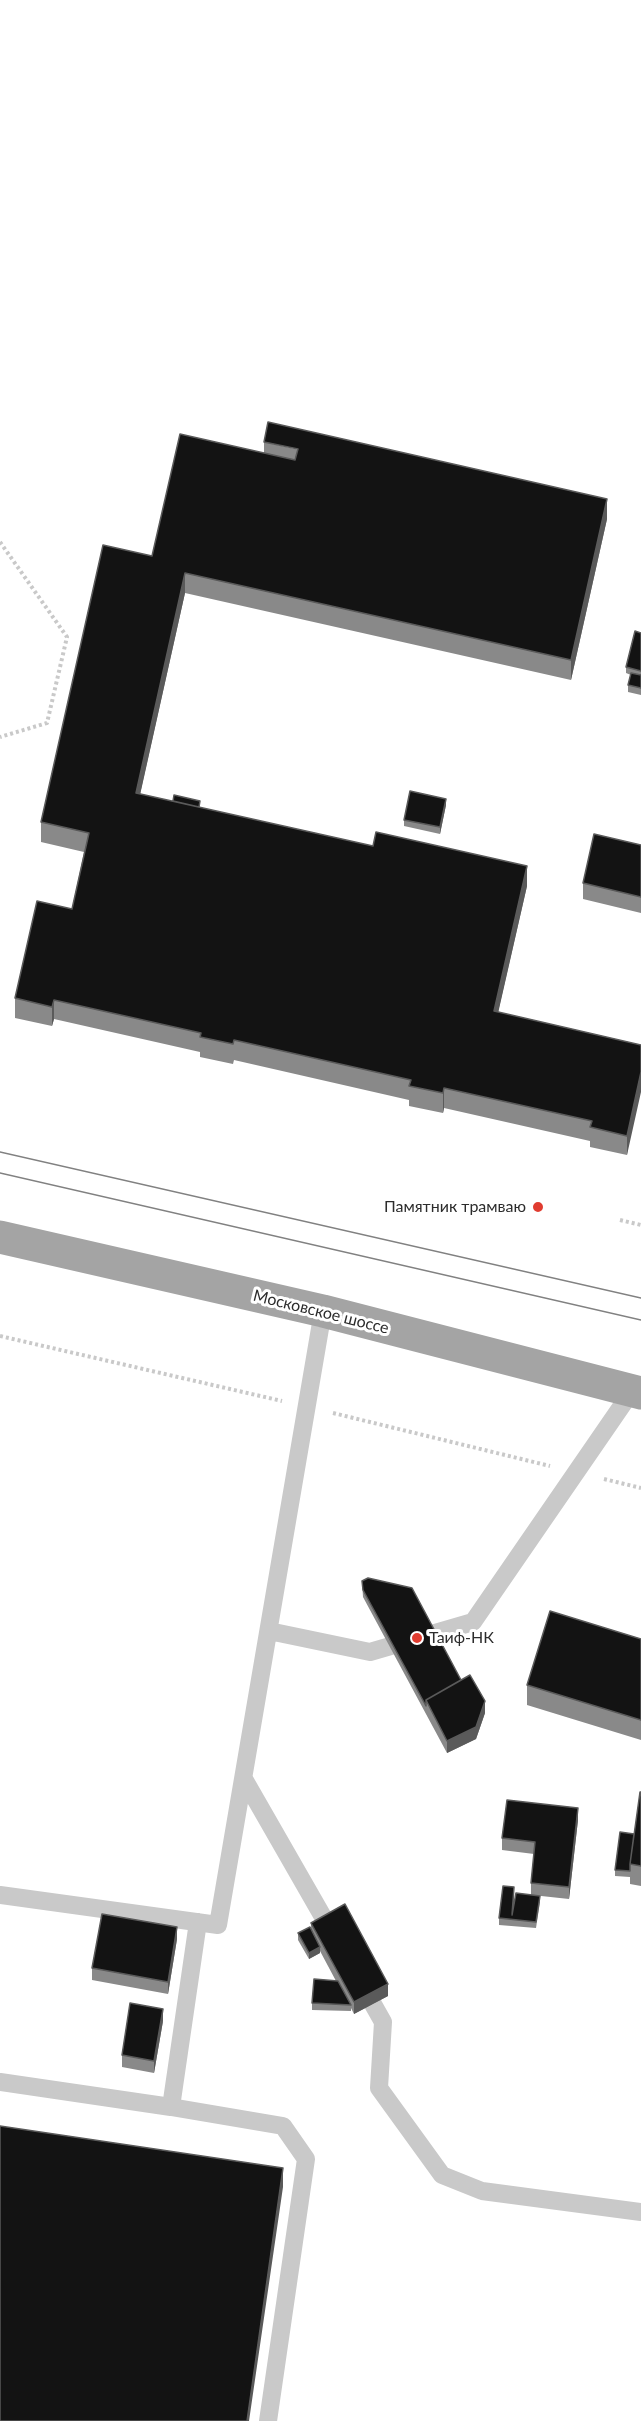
<!DOCTYPE html>
<html>
<head>
<meta charset="utf-8">
<style>
  body { margin:0 }
  canvas { display:block; background:#fff }
</style>
</head>
<body>
<canvas width="641" height="2421"></canvas>
<script>
const ctx = document.querySelector('canvas').getContext('2d');
ctx.lineJoin = 'round';
function strokePath(path, color, width, dash) { ctx.strokeStyle = color; ctx.lineWidth = width; ctx.lineCap = dash ? 'butt' : 'round'; ctx.setLineDash(dash || []); ctx.stroke(path); }
function fill(path, color) { ctx.fillStyle = color; ctx.fill(path, 'evenodd'); }
function label(font, color, halo, rows, align = 'center') {
  ctx.font = font + ' Lato,sans-serif'; ctx.lineWidth = 6; ctx.setLineDash([]); ctx.textBaseline = 'middle'; ctx.strokeStyle = halo; ctx.fillStyle = color; for (const [text, x, y, turn = 0] of rows) {
    ctx.save(); ctx.translate(x, y); ctx.rotate((+turn || 0) * Math.PI / 180); ctx.textAlign = isNaN(turn) ? turn : align; if (halo) ctx.strokeText(text, 0, 0); ctx.fillText(text, 0, 0); ctx.restore();
  }
}
strokePath(new Path2D(`
  M0,542l67,95 -20,86 -47,14
  M620,1220l21,5
  M0,1336l282,65
  M333,1413l217,53
  M604,1479l37,9`), '#c9c9c9', 4, [3, 3]);
strokePath(new Path2D(`
  M269,1631l101,21 103,-30 159,-231
  M244,1779l90,157
  M0,1895l218,30 105,-614
  M361,1983l22,39 -4,66 63,87 40,16 159,21
  M0,2082l171,25 112,19 23,33 -38,262
  M171,2107l27,-185`), '#c9c9c9', 18);
strokePath(new Path2D(`
  M0,1237l323,74 318,82`), '#a4a4a4', 33);
strokePath(new Path2D(`
  M0,1152l641,146
  M0,1173l641,147`), '#818181', 1.5);
fill(new Path2D(`
  M264,442l343,77 -36,161 -386,-87 -45,201 387,92 -29,126 143,33 -14,110 -37,-8v-6l-146,-33 -1,5 -34,-7v-6l-175,-40 -1,4 -33,-7v-5l-146,-33 -2,7 -37,-8v-20l57,-89 12,-57 -43,-10v-20l111,-266 112,-103z
  M641,633v62l-13,-3v-7l3,-10 -5,-2v-6z
  M446,805l-6,29 -36,-8v-6z
  M641,845v68l-58,-14v-16z
  M362,1581l99,99 24,33 -9,26 -29,14 -84,-156z
  M641,1639v101l-114,-35v-20z
  M641,1792v94l-11,-2v-7l-15,-1v-6l19,-36z
  M578,1820l-9,79 -37,-4 8,7 -4,26 -37,-3v-7l15,-24 -1,14 18,-13v-12l3,-29 -32,-4v-12z
  M311,1923l77,73 -34,18 -3,-6v3l-39,-1v-7l24,-22 -16,-30v2l-11,6 -11,-19v-7l13,-3z
  M177,1939l-9,55 -76,-14v-12z
  M163,2021l-9,52 -32,-6v-12z`), '#898989');
fill(new Path2D(`
  M607,499v20l-36,161v-20z
  M185,573v20l-49,220v-20z
  M446,799v6l-6,29v-7z
  M527,866v20l-33,145v-20z
  M54,1000v19l-2,7v-19z
  M641,1072v20l-14,63v-19z
  M444,1088v20l-1,5v-20z
  M485,1701v12l-9,26 -29,14v-12z
  M578,1808v12l-9,79v-12z
  M177,1927v12l-9,55v-12z
  M320,1947v6l-11,6v-6z
  M388,1984v12l-34,18v-12z
  M163,2009v12l-9,52v-12z
  M283,2168v19l-34,234h-2z`), '#5a5a5a');
const building = new Path2D(`
  M268,422l339,77 -36,161 -386,-87 -49,220 237,53 3,-14 151,34 -33,145 147,34v27l-14,64 -37,-9 2,-6 -148,-33 -1,5 -34,-7 2,-6 -177,-40 -1,4 -33,-7 1,-4 -147,-33 -2,7 -37,-9 22,-97 35,8 17,-76 -48,-11 62,-277 49,11 28,-122 115,26 3,-11 -34,-7z
  M635,631l6,2v38l-15,-4z
  M631,673l10,2v13l-13,-3z
  M410,791l36,8 -6,28 -36,-7z
  M174,795l26,6 -1,6 -26,-6z
  M594,834l47,11v52l-58,-14z
  M368,1578l44,10 49,92 -35,20v6l-63,-116 -1,-9z
  M550,1611l91,28v81l-114,-35z
  M470,1675l15,26 -9,26 -29,14 -21,-41z
  M640,1792h1v74l-11,-2z
  M507,1800l71,8 -9,79 -38,-4 4,-41 -33,-4z
  M620,1832l14,2 -4,30v7l-15,-1z
  M503,1886l11,1 -2,28 4,-22 24,3 -4,26 -37,-4z
  M345,1904l43,80 -34,18 -43,-79z
  M102,1914l75,13 -9,55 -76,-14z
  M310,1927l10,20 -11,6 -11,-20z
  M314,1979l24,2 13,24 -39,-2z
  M130,2003l33,6 -9,52 -32,-6z
  M0,2126l283,42 -36,253h-247z`);
fill(building, '#131313');
strokePath(building, '#5a5a5a', 1.5);
for (const [x, y, r, color] of [
  [538,1207,6,"#e03c30"],
  [417,1638,6,"#e03c30"]
]) { const dot = new Path2D(); dot.arc(x, y, r, 0, 2 * Math.PI); ctx.fillStyle = color; ctx.fill(dot); strokePath(dot, '#fff', 2); }
label('16px', '#2c2c2c', '#fff', [
  ["Памятник трамваю",526,1207],
  ["Таиф-НК",429,1638,"left"]
], 'right');
label('16px', '#2c2c2c', '#fff', [
  ["Московское шоссе",321,1312,14]
]);
</script>
</body>
</html>
